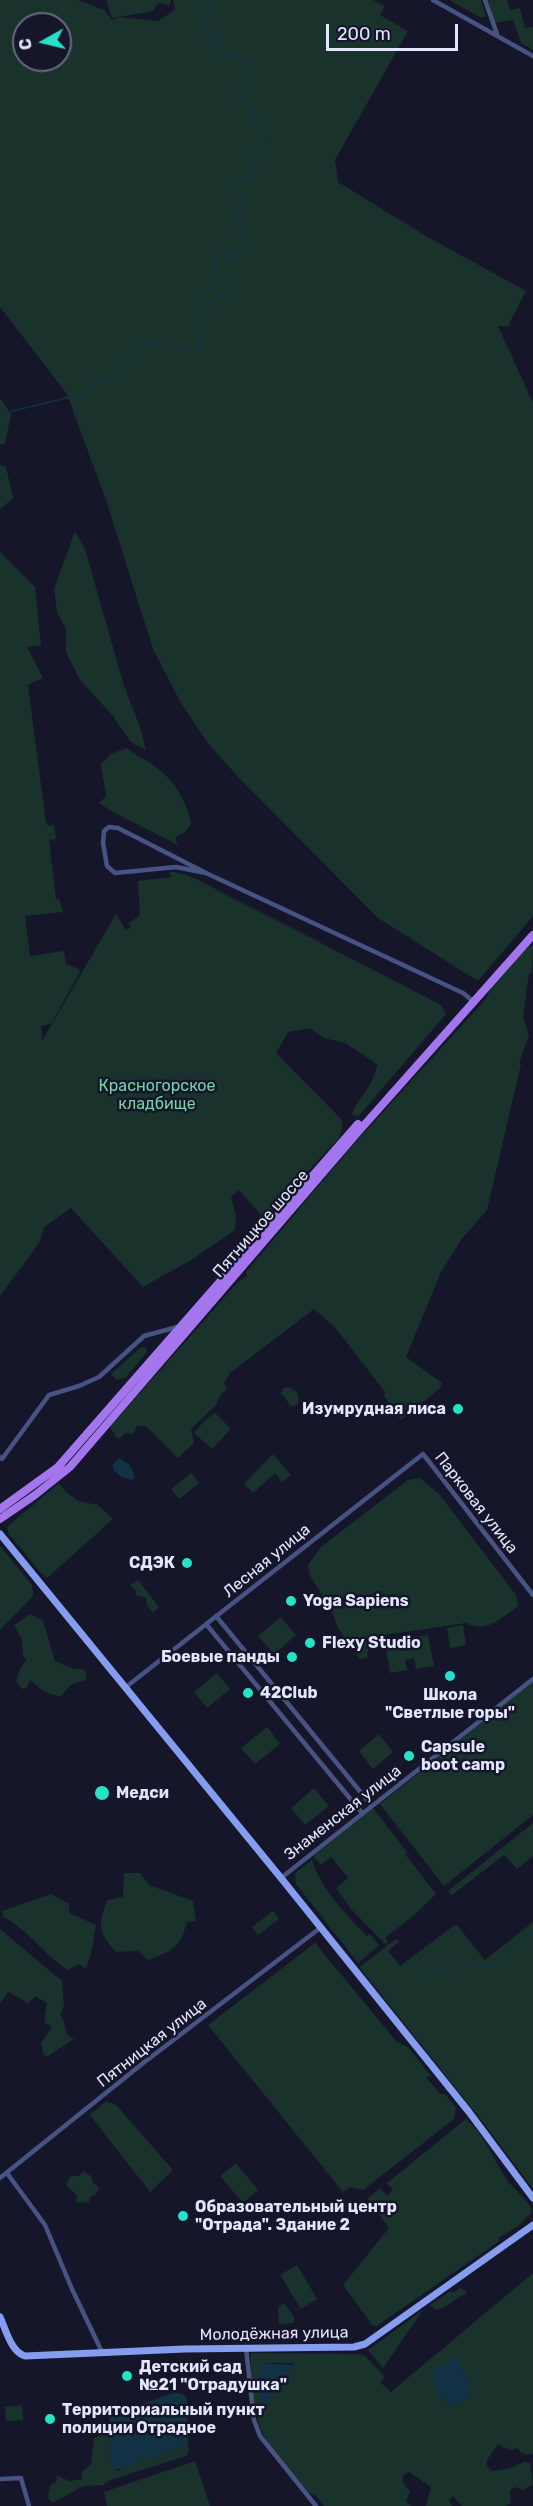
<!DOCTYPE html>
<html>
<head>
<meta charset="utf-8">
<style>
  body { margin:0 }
  #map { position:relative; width:533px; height:2506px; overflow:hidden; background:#15162a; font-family:Rubik,sans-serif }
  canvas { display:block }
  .north { position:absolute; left:12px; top:12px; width:60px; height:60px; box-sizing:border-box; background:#15162a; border:2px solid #67697e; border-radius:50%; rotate:262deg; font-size:16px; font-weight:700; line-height:24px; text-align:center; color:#e2e5fb }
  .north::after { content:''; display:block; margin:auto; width:21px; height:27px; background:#26e3c8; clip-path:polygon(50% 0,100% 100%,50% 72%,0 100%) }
  .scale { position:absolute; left:326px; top:24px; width:132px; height:27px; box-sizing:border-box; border:3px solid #e2e5fb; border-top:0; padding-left:8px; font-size:18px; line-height:21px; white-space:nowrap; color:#e2e5fb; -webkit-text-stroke:4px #15162a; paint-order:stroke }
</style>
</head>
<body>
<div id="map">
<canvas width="533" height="2506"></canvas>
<div class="north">С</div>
<div class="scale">200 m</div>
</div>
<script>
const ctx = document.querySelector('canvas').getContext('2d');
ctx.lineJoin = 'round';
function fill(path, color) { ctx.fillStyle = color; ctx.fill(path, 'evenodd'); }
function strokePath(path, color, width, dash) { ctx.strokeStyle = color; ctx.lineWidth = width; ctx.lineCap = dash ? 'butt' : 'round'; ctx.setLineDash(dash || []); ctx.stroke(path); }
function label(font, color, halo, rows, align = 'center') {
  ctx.font = font + ' Rubik,sans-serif'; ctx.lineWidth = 5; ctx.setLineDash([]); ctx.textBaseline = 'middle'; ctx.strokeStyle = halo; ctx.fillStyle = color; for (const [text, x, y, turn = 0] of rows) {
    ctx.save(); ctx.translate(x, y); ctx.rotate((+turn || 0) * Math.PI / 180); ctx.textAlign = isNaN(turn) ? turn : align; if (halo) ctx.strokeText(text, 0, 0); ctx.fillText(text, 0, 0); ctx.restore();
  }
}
fill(new Path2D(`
  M0,0h78l26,10 8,10 7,-3 39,4 17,-11 -2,-10h200l12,6 -5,9 28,16 -73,129 3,22 88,54 100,55 -18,35h-10l35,77v513l-55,65 -100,-63 -139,-140 -32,-36 -26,-39 -28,-54 -46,-146 -40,-109 -67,-87zM24,24h36v36h-36z
  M106,0h65l-1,5 -12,-2 -5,8 -41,7z
  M449,0h32l5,17h-6z
  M488,0h19l3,10 10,-2 5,20 8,-1v23l-12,-7 -8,-23 -19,3z
  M0,398l11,16 -6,30h-5z
  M0,465l6,2 7,31 -13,11z
  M75,531l10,18 39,137 16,41 6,23 -15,-8 -18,-26 -33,-36 -14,-28v-23l-9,-17 -3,-23z
  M0,552l35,35 6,58 -14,2 16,31 -15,7 18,138 3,3 5,-1 2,14 -7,1 7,59h3l4,13 -38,4 5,40 34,-5 2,13 15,6 -30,54 -10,2 1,15 74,-127 10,16 5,-3 -2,-4 11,-8 -2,-34 33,-4 -2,-5c22,0 48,19 67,28 69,34 137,70 205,105l5,9 -88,103 -6,-3c7,-17 24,-32 25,-50l-32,-21 -21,-5 -14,-10 -22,4 -12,21 66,67v9l-3,9 -75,80 -25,-28 -8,7 5,18 -1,15 -44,30 -48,27 -72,-79 -27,19 -4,14 -11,16 -29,39z
  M126,748c8,6 16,9 24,15 22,14 37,36 41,61l-6,8 -10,6 3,7 -67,-34 -12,-8 7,-7 -5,-32 10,-10z
  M528,945l5,2 -1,26h-3l-6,44 6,18 -10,28 2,1 -34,146 -26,30 -20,32 -35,85 36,26 -2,5 -39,32 -17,-24 1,-4 -51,-66 -20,-17 -84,64 -6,10 3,6 -6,5 -5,11 -25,24 3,14 -16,15 -32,-32h-9l-4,8 -8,-1 -6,6 -3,-2 -6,-10 128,-145 9,-6 -1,-4 107,-127 132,-145 7,-13z
  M145,1347l2,5 -21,25 -9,3 -6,-6 29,-26z
  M283,1388l7,-1 7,5 2,10 -4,4h-4l-10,-13z
  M215,1413l16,16 -19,20 -18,-16 11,-13z
  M273,1454l18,21 -9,7 -7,-9 -22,20 -9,-9z
  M191,1473l8,10 -20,16 -8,-10z
  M420,1478l19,16 77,101 2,11c-16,12 -32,28 -52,17l-96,14 -3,21 -7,1 -22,-31 -7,-19 -21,-33 -2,-11 13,-18 87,-67z
  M59,1483l7,9 12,9 20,4 15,14 -66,59 -7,-6 -31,-38 -2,-7z
  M0,1546l32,39 1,11 -33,34z
  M138,1580l21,27 -6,6 -6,-8 -1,-7 -10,-3v-4l-6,-6z
  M30,1614l13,7 12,40 19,8h9l3,3v8l-14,4 -12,13 -17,-6 -13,-11 -3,8 -5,1 -6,-8 5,-14 6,-7 -4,-3 -1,-18 -8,-14z
  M281,1617l15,18 -22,19 -16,-18z
  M463,1625l3,20 -16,3 -3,-20z
  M428,1635l6,31 -18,3 -2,-11 -9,2 2,10 -17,3 -5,-31z
  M217,1673l13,16 -23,19 -13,-16z
  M533,1681v134l-89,71 -64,-82z
  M267,1727l13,17 -25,20 -14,-16z
  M379,1734l14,18 -20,17 -14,-18z
  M314,1788l15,18 -24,19 -14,-17z
  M373,1808l34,44 -2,2 31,40 -22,21 -29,23 3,4 -3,2 -33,-34 -16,-22 12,-10 -17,-21 -10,8 -8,-9z
  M533,1823v33l-16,13 -13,-14 -52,40 -4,-4z
  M312,1860c10,31 33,53 55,76l3,-2 9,11 -21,18 -62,-79 -1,-11z
  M124,1873h16l9,12 44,16 3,20 -9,1c-7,25 -14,29 -39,38l-10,-9 -22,1c-18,-20 -18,-26 -9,-52l16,-3z
  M51,1894l18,10v9l27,12 -5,29 -5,15 -7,-5 -11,6c-24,-15 -39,-40 -65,-53l-1,-6z
  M273,1911l6,8 -21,16 -6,-8z
  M533,1922v267l-51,-68 -122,-153 2,-3 34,-26 3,3 -11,9 12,15 56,-42 29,36z
  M0,1929l62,52 2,25 -4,8 4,8 3,13 7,4 -26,17h-4l-3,-13 11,-16 -8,-4 3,-20 -12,-7 -8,9 -2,-4 -17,-9 -8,12z
  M315,1943l81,98 12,6 23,29 -5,1 14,17h5l11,13 -2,12 -91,71 -13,-3 -7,5 -135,-167z
  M106,2101l10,4 57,65 -23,22 -60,-77z
  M466,2119c21,17 29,47 46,67 7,8 18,16 20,26l-14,14 -20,12 2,2 -2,2 -120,83 -5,1 -30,-41 46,-57 -22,-29 13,-11 7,8 6,-6 -6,-7z
  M236,2163l22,27 -15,13 -23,-27z
  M83,2171l8,5 2,7 6,4 -3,8 -6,2 -1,5 -13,1 1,-7 -11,-12 5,-8h8z
  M297,2265l20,34 -16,10 -21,-34z
  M533,2273v180c-7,3 -11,1 -16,-5l-7,2 -12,-6 -11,16v6l5,5 19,-3 13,-6 6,1 3,21 -10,6 -7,-3 -6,3 1,13 -5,3h-44l-9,-10 -4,4 3,6h-26l5,-19 -22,-15 -6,3c-1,8 1,11 7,16l-4,11 6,4h-88l-8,-10 -8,-4c-13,-16 -29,-31 -39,-47 -16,-25 -19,-63 -18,-92l108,1 6,2 20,21 -5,5 11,10zM453,2359c13,11 18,22 16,39l-18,8 -11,-8 7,-35zM259,2363h33l2,2 -30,40z
  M460,2288l5,2 2,4c-12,2 -18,14 -30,16l-7,-5 19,-13h6z
  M284,2303l10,14v6l-15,1 -1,-16z
  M423,2310l-40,58 -15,-18z
  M22,2405l1,15 -17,1 -1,-14z
  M103,2434h7l1,28 6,9 21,-11h4l7,-4 9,1 4,-5 15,-3 11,-5 1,6 -3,6 -78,25 -5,4 -20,1 -30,17 -5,-5 2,-13 6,-3 1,-6 13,5 13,-2 -2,-6 10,-9 3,-26z
  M195,2461l15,45h-103l-3,-14z`), '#19332c');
fill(new Path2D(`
  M119,1458l11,7 5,12 -3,3 -10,-3 -9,-7v-6z
  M453,2359h3l11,17 4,17 -2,5 -18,8 -11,-8 -8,-19 4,-10z
  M259,2363l35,2 -30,40 -3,-2z
  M176,2392l9,4 2,4 1,44 -11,5 -15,3 -4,5c-20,-2 -28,14 -43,12l-4,-7 -2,-46z`), '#133145');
strokePath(new Path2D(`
  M0,414l87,-21c3,-7 15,-17 25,-14 3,1 5,3 9,4l2,-23 7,-6 3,7 4,1 6,-10 1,-11 15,4 16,-3 9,7 18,2 -1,-7 -3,-5 3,-8 -1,-6 10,-12 -2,-4 -13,-3v-4l9,-6 4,-8 7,3 2,7 10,-5 3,-13 -11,1 -6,-11 3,-15 4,3 10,-7 3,3 -1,6 16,-10 -6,-14 1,-7 -4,-3 3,-5 -6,-1v-8l7,-5 1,-7 -7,-6v-10l20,-11 -3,-13 -8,-6 15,-1 6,-21 -3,-10 -9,1 -5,-3 5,-13 -11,-1 -5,-12c5,-10 7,-16 13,-25v-4l-17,-10 -18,7 -3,-7 6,-8 -10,-4 4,-7 -7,-2 -3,-11 8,-11v-6l-10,-6
  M426,1969l64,-3 43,-33`), '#133145', 1.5);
strokePath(new Path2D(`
  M433,0l100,56
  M485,0l12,34
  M206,873l-30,-6 -61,6 -8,-7 -4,-23 1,-12 5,-4 9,1 88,45 257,120 11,9
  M0,1457l2,2 47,-64 30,-9 20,-9 45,-41 33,-9
  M216,1616l156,190
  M206,1624l156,189
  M126,1687l297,-233 110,141
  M281,1878l252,-199
  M7,2173l38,52 27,64 30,63
  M0,2178l142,-114 178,-136
  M246,2348l8,72 6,16 56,70
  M0,2479l21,-1 8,28`), '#465383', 4.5);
strokePath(new Path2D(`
  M0,1534l281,344 188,234 64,86
  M0,2317c6,13 11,35 25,39l160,-7 169,-2 11,-3 168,-119`), '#859cef', 7);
strokePath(new Path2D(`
  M0,1509l58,-42 300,-343
  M0,1519l35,-24 35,-28 288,-335 175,-197`), '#a476ed', 8);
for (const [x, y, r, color] of [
  [458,1409,6,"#26e3c8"],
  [187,1563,6,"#26e3c8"],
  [291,1601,6,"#26e3c8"],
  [310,1643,6,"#26e3c8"],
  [292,1657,6,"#26e3c8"],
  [450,1676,6,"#26e3c8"],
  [248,1693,6,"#26e3c8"],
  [409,1756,6,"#26e3c8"],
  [102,1793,8,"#26e3c8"],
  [183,2216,6,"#26e3c8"],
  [127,2376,6,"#26e3c8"],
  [50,2419,6,"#26e3c8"]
]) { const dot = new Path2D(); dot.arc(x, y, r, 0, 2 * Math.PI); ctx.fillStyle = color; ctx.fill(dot); strokePath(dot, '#15162a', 2); }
label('16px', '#75d4a5', '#15162a', [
  ["Красногорское",157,1086],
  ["кладбище",157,1104]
]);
label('16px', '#e2e5fb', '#15162a', [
  ["Пятницкое шоссе",261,1224,-49],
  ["Парковая улица",476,1503,52],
  ["Лесная улица",267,1561,-39],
  ["Знаменская улица",343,1813,-38],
  ["Пятницкая улица",152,2043,-38],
  ["Молодёжная улица",274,2334,-1]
]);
label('bold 16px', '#e2e5fb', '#15162a', [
  ["Изумрудная лиса",446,1409,"right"],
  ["СДЭК",175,1563,"right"],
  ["Yoga Sapiens",303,1601],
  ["Flexy Studio",322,1643],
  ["Боевые панды",280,1657,"right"],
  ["42Club",260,1693],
  ["Школа",450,1695,"center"],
  ["\"Светлые горы\"",450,1713,"center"],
  ["Capsule",421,1747],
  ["boot camp",421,1765],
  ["Медси",116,1793],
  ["Образовательный центр",195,2207],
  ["\"Отрада\". Здание 2",195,2225],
  ["Детский сад",139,2367],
  ["№21 \"Отрадушка\"",139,2385],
  ["Территориальный пункт",62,2410],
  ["полиции Отрадное",62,2428]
], 'left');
</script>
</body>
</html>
